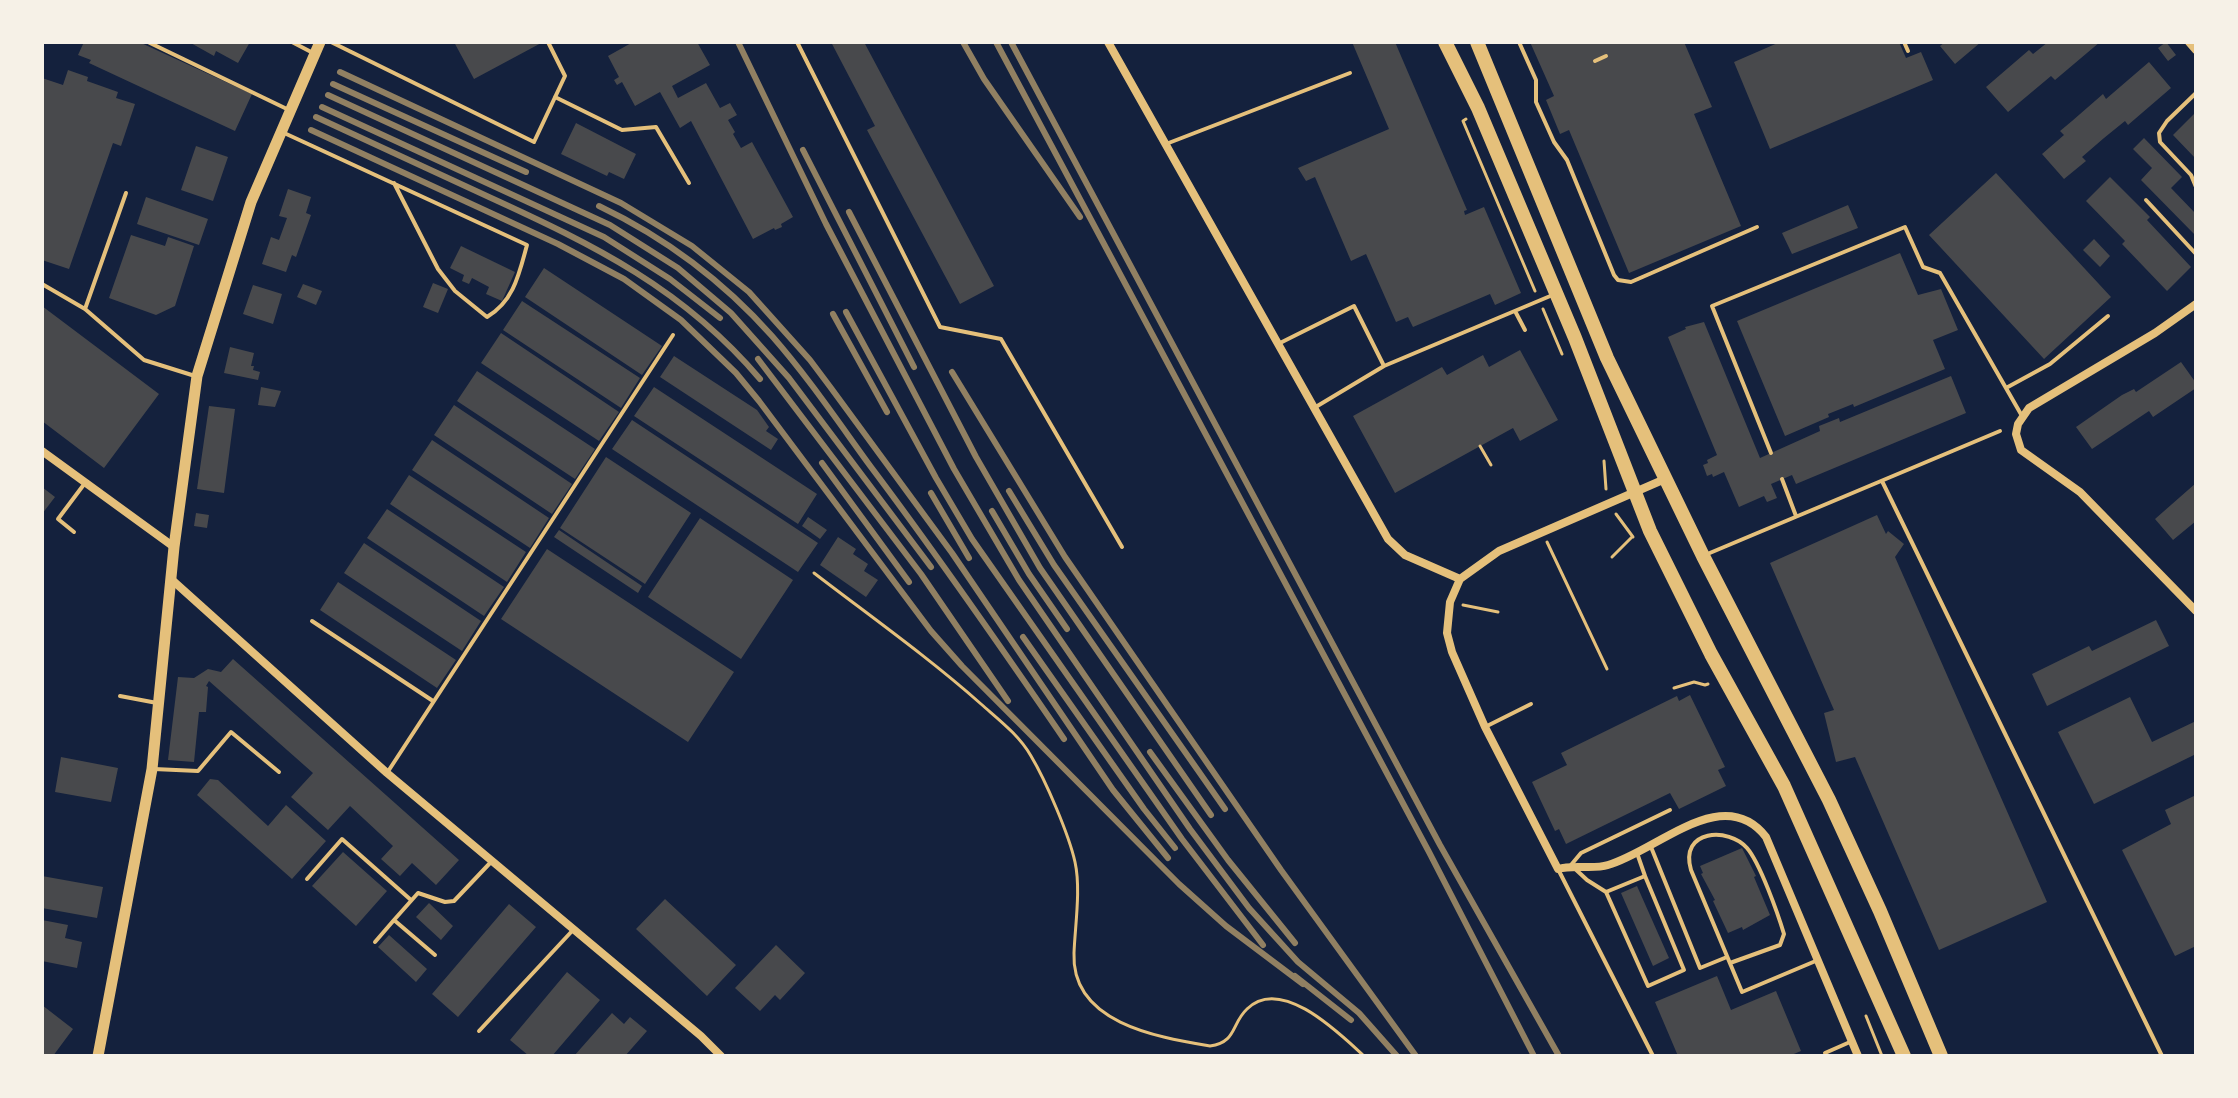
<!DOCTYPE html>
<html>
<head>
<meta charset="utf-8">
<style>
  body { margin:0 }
  #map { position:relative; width:2238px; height:1098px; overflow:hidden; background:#14213d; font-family:"Titillium Web",sans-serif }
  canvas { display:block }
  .frame { position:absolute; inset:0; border:44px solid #f6f1e7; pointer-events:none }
</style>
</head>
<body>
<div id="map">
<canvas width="2238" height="1098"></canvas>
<div class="frame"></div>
</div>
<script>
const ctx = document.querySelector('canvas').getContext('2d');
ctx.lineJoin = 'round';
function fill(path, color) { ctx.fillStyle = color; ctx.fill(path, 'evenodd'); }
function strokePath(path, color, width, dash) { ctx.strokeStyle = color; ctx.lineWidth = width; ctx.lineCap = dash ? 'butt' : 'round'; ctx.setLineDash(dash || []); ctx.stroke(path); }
fill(new Path2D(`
  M84,42h55l113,52 -17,37 -146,-68 2,-3 -13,-5z
  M189,42h61l-12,21 -22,-12 -2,5z
  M454,42h89l-69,37z
  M633,42h64l13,23 -38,21 6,12 28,-15 14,25 10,-5 7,12 -9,5 7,12 -2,2 8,14 11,-6 41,75 -12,7 1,3 -7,3 -1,-2 -21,11 -62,-118 -11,7 -20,-36 -25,14 -13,-24 -5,3 -3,-5 5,-3 -11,-21z
  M831,42h33l130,244 -34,18 -93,-174 8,-4z
  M1352,42h43l72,168 -3,1 1,4 19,-8 37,86 -26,12 -5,-11 -77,33 -5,-10 -12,5 -30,-68 -15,7 -36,-84 -9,4 -8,-13 91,-39z
  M1530,42h154l28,65 -18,7 47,112 -112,47 -60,-143 -9,4 -14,-34 8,-4z
  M1780,42h119l7,16 15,-6 12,28 -163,69 -36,-87z
  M1945,42h36l-26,22 -15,-18z
  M2048,42h52l-45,38 -4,-4 -43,36 -22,-25 43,-37 4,4z
  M2166,42l10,13 -8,6 -10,-13z
  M2149,62l22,26 -43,37 -3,-4 -21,17 -22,19 4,4 -22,18 -22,-25 22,-19 -4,-4 12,-10 31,-27 3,5z
  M68,70l20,7 -1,4 31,11 -2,6 19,6 -14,42 -8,-3 -44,126 -27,-9v-182l21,7z
  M2196,112v47l-23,-24z
  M576,123l60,31 -12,25 -15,-7 -2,4 -46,-22z
  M2144,138l38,39 -11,11 25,26v22l-55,-56 11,-12 -19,-19z
  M196,146l32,11 -15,44 -32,-11z
  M1996,173l115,124 -67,62 -115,-124z
  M2110,177l40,40 -3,3 44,47 -24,24 -45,-47 3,-3 -39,-40z
  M288,189l23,8 -5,16 5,2 -15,42 -4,-2 -6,17 -24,-8 9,-27 8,3 8,-22 -8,-2z
  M146,197l62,22 -9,26 -62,-21z
  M1848,205l10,23 -66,26 -10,-21z
  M131,235l34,11 3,-9 26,9 -19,60 -19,9 -47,-17z
  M2094,239l16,17 -10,11 -17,-17z
  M461,246l54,26 -13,29 -16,-7 3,-7 -17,-9 -3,6 -7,-3 2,-6 -14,-7z
  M1900,253l18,42 23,-6 17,41 -25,10 12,29 -91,38 -1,-3 -25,10 1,3 -44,19 -48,-115z
  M544,268l118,78 -20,29 -117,-78z
  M433,283l15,6 -10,24 -15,-6z
  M303,284l19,7 -6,14 -19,-8z
  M253,285l29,9 -9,30 -30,-10z
  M522,301l118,77 -19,30 -118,-78z
  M42,306l117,88 -55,74 -62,-47z
  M1704,322l56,136 60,-27 -1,-5 20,-8 1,4 111,-46 15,37 -170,71 -4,-9 -21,9 6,14 -10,4 -3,-6 -25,11 -15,-35 -11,5 -1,-3 -5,2 -4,-11 5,-2 -1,-3 10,-5 -49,-118 18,-8 -1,-2z
  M501,333l118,79 -20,29 -118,-78z
  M230,347l24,6 -3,13h3l-1,4 7,2 -2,8 -34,-7z
  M1520,350l38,70 -38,21 -7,-13 -118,65 -42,-77 89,-49 5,8 36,-20 6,12z
  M674,356l83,54 12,17 -3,4 12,8 -7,11 -111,-73z
  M2181,362l15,21v5l-43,29 -4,-6 -57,38 -16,-22 46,-32 12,-6 2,3z
  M477,371l118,78 -20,30 -118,-78z
  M261,387l20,4 -6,16 -17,-2z
  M654,387l163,107 -19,30 -164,-108z
  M454,405l118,79 -20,30 -118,-79z
  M209,406l26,3 -11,84 -27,-4z
  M632,420l186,123 -20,29 -186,-123z
  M432,440l117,78 -19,30 -118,-78z
  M606,457l85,56 -46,71 -85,-56z
  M409,475l117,77 -19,30 -117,-78z
  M2196,483v38l-23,19 -18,-21z
  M42,487l13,10 -13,17z
  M387,509l117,78 -20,29 -117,-78z
  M196,513l13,2 -2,13 -13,-2z
  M1877,515l9,19 2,-3 16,13 -9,13 152,345 -108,48 -84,-193 -19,5 -12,-49 10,-3 -64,-147z
  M808,517l19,13 -7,9 -18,-13z
  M700,518l93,62 -52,79 -93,-62z
  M559,530l83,56 -4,7 -84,-56z
  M838,537l18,12 -3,5 15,10 -4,7 14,9 -12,17 -46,-32z
  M364,543l117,78 -19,30 -118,-78z
  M547,549l187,123 -46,70 -187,-123z
  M338,582l118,78 -19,28 -117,-78z
  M2156,620l13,26 -122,60 -15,-32 57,-28 3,5z
  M233,659l226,201 -23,25 -24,-22 -12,13 -19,-17 12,-13 -43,-40 -22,24 -37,-33 22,-24 -104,-92 -3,5 2,1 -2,25h-7l-5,50 -26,-2 10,-83 16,1 14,-9 13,3z
  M1690,695l35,72 -7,3 8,16 -47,23 -9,-16 -104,51 -7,-15 -4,2 -23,-49 35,-17 -6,-12 116,-57 2,5z
  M2130,697l22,45 44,-21v33l-102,50 -36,-72z
  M61,757l57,11 -7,34 -56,-10z
  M210,779l8,1 50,46 18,-21 40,36 -34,38 -95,-84z
  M2196,795v151l-21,10 -53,-106 49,-26 -6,-14z
  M1742,848l14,28 -2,1 16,38 -27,15 -1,-3 -14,6 -15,-32 2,-1 -14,-26 2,-1 -3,-7z
  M343,852l44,39 -31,35 -44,-40z
  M42,876l61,11 -6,31 -55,-10z
  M1637,886l32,72 -16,8 -32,-73z
  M665,899l71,66 -29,31 -71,-67z
  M429,903l24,23 -12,14 -25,-23z
  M509,904l27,23 -78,90 -26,-23z
  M42,920l26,5 -3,13 17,4 -5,26 -35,-7z
  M389,935l38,34 -11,13 -38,-35z
  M776,945l29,28 -25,27 -5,-5 -15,16 -25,-23z
  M567,972l33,28 -48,56h-23l-19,-16z
  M1717,976l14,34 45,-19 25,60 -12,5h-111l-23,-54z
  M42,1005l31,24 -20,27h-11z
  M612,1013l12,11 6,-7 17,14 -22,25h-51z`), '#48494c');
strokePath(new Path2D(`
  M1466,119l-3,2 72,170
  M1543,309l19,45
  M1480,446l11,19
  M1604,461l2,28
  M1616,514l17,23
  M1547,542l60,127
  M1612,557l20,-20
  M814,573c56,43 114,84 167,131 18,16 38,31 50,52 15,25 38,79 44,106 6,27 0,64 -1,91 -3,70 83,84 136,93 27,-4 21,-22 37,-37 34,-34 93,25 117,47
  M1463,605l35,7
  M1674,688l20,-6 11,3 3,-1
  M1866,1016l16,40`), '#e5c07b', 3);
strokePath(new Path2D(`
  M148,42l141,68
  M292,42l23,12
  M331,42l203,100 31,-66 -17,-34
  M797,42l143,285 61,12 121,208
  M1519,42l17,38v22l18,40 13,18 47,115 4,5 13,2 126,-55
  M1904,42l4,9
  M1595,61l11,-5
  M2196,93l-29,28 -8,12 1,9 31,33 5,12
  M555,97l67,33 34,-3 33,56
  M282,132l245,113c-8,29 -13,56 -40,72l-32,-26 -17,-22 -44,-86
  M1166,144l184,-71
  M126,193l-41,116 59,51 51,16
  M2146,200l50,54
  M42,284l43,25
  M1515,311l10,19
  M1278,344l76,-38 30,60 -70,42
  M1384,366l171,-72
  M2006,388l44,-24 58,-48
  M1771,453l-59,-147 193,-79 18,40 17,6 82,143
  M1782,479l14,37
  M1882,481l280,575
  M74,532l-16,-13 27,-36
  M1705,555l295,-124
  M312,621l121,80
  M120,696l37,7
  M1485,727l46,-23
  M154,769l44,2 33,-39 48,40
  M387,773l286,-438
  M1651,847l49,121 27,-11
  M1637,853l8,23
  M1559,871l94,185
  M307,879l35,-40 69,61
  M1606,892l39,-16 39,94 -36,16 -42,-94 -19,-12 -16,-15 10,-12 89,-43
  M375,942l19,-22
  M435,955l-41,-35 24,-27 27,9 9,-1 37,-39
  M1730,963l50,-18 4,-11c-6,-20 -24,-71 -37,-86 -18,-21 -68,-19 -56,22l51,122 76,-32
  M479,1031l94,-101
  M1825,1053l25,-11`), '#e5c07b', 4);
strokePath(new Path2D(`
  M1108,42l280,497 17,16 55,24 39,-28 166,-72
  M2189,42l7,8
  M2196,304l-41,29 -126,75 -11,16 -2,10 5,16 59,42 116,119
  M42,451l132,96
  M171,579l216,194 314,263 20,20
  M1460,579l-10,23 -3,31 5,19 33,75 73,142c17,-5 34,1 50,-4 49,-14 115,-83 158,-28l92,219`), '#e5c07b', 8);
strokePath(new Path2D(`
  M98,1056l54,-287 22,-222 23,-171 54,-174 69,-160`), '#e5c07b', 11);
strokePath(new Path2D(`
  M1445,42l33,66 97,230 75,193 61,123 73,132 120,270
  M1477,42l130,316 96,198 126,244 51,111 61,145`), '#e5c07b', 14);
strokePath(new Path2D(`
  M738,42l88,182 128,245 65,111 171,249 59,79 49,54 61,51 38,43
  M963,42l21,37 96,138
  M996,42l433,810 105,204
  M1011,42l429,803 119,211
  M340,72l281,131 71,43 57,46 61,68 21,28 121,165 161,237 55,68
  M333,84l193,88
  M328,95l282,130 68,43 53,45 58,65 142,189
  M322,107l282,130 66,42 50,39
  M316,117c58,27 115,53 173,80 105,48 195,92 271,182
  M311,130l247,114 66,35 57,41 55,53 23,28 172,230 31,35 217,218 47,42 77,58
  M803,150l111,217
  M599,206c65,31 125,76 173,130 36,41 67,87 99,131 67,89 130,180 193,272
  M849,212l127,245 64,111 171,247
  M846,312l90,166 36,61 210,300 81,106
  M833,314l54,98
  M758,359l163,215 87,127
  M952,372l113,185 216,313 135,186
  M822,463l87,119
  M1009,491l45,74 171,244
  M931,493l38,65
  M992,511l37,63 38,55
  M1023,637l121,172 31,39
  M1150,752l78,108 67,83
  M1295,976l56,44`), '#918062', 6);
</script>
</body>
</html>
